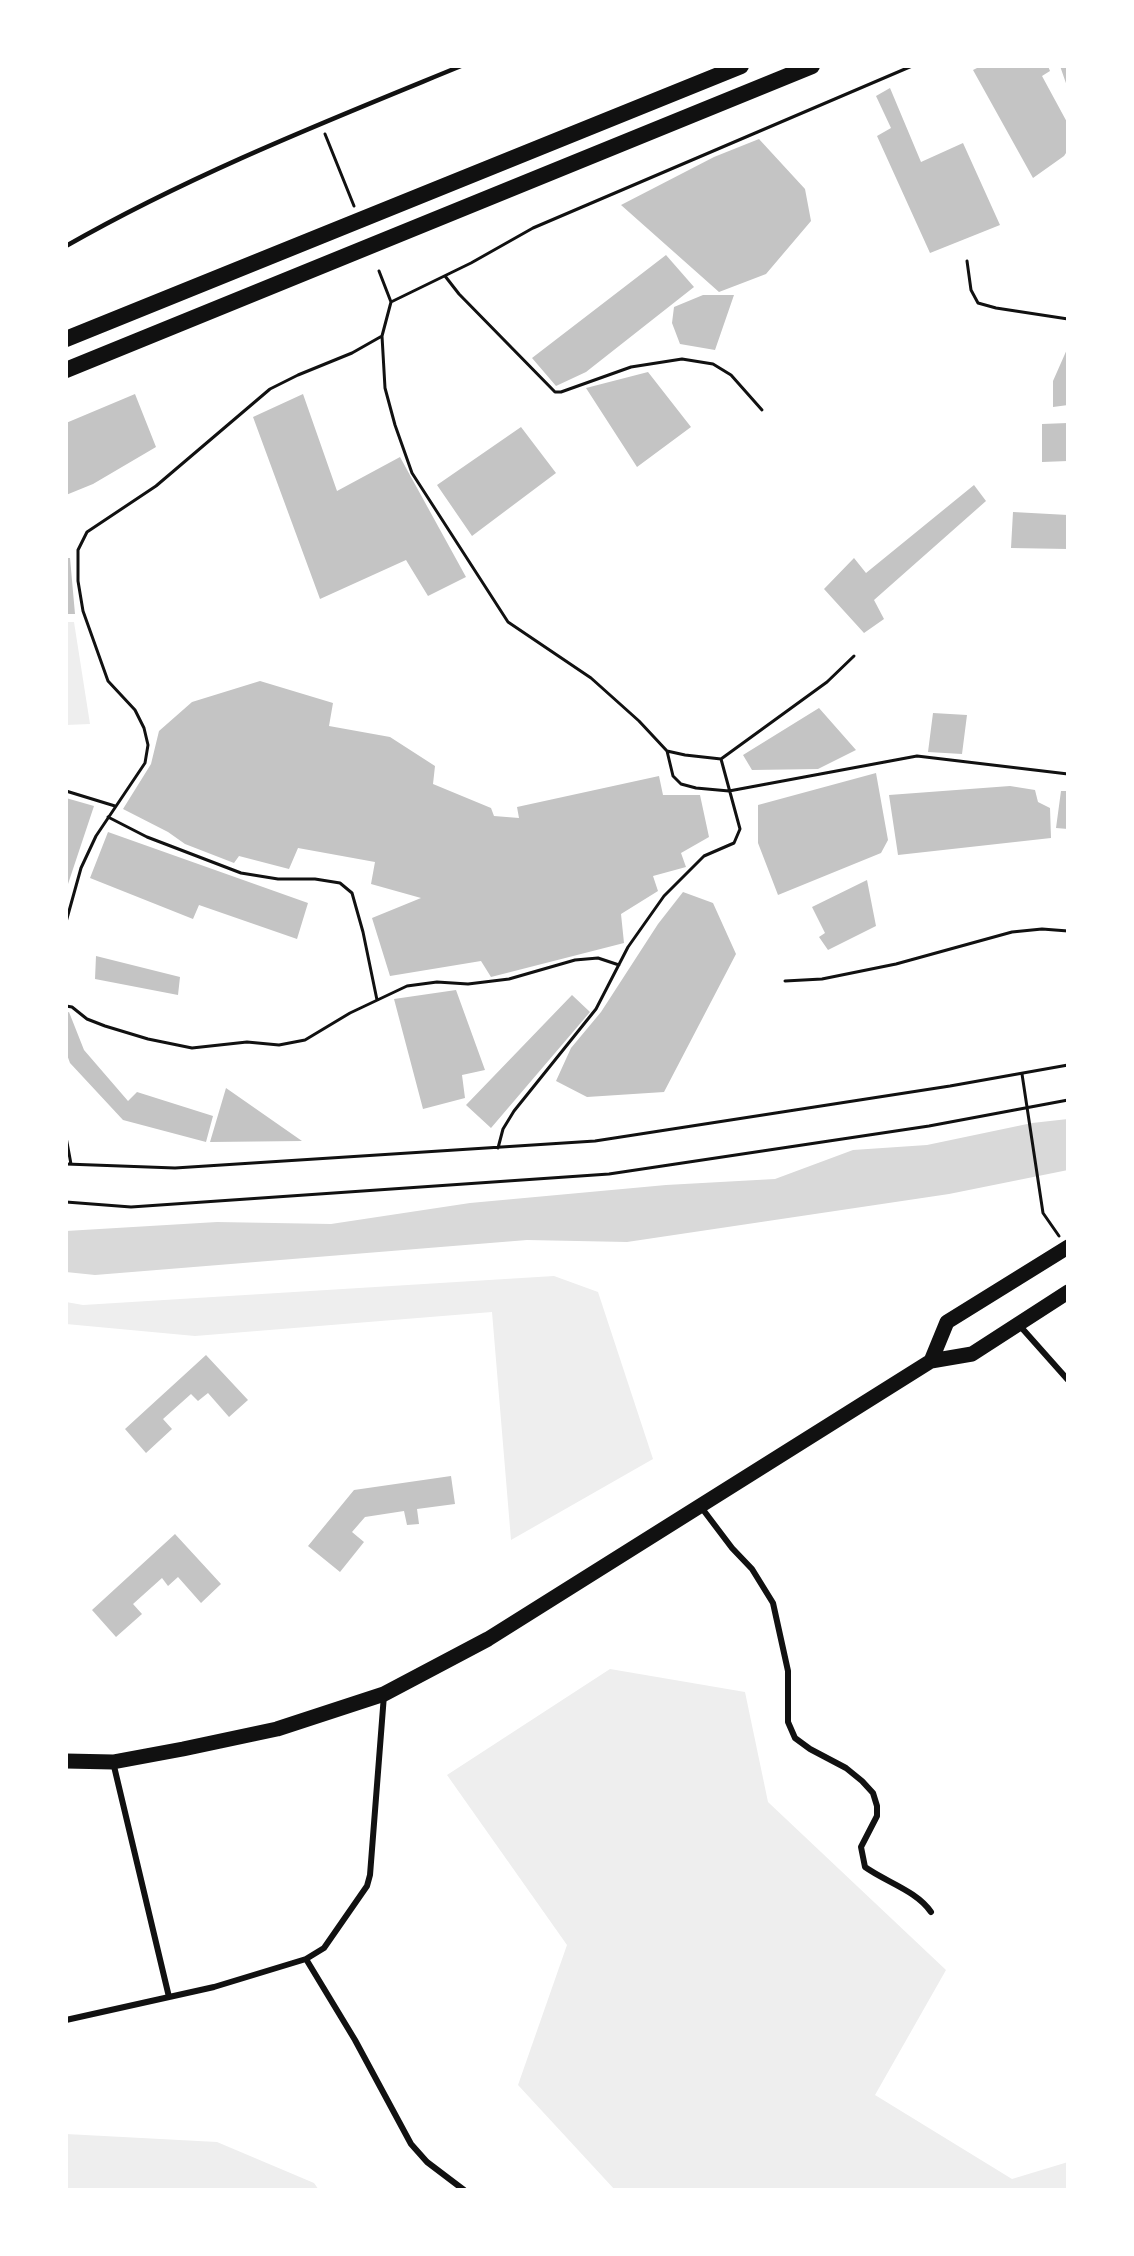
<!DOCTYPE html>
<html>
<head>
<meta charset="utf-8">
<style>
  body { margin:0 }
  #map { position:relative; width:1134px; height:2256px; overflow:hidden; background:#fff; font-family:"Archivo Narrow",sans-serif }
  canvas { display:block }
  .frame { position:absolute; inset:0; border:68px solid #fff; pointer-events:none }
</style>
</head>
<body>
<div id="map">
<canvas width="1134" height="2256"></canvas>
<div class="frame"></div>
</div>
<script>
const ctx = document.querySelector('canvas').getContext('2d');
ctx.lineJoin = 'round';
function fill(path, color) { ctx.fillStyle = color; ctx.fill(path, 'evenodd'); }
function strokePath(path, color, width, dash) { ctx.strokeStyle = color; ctx.lineWidth = width; ctx.lineCap = dash ? 'butt' : 'round'; ctx.setLineDash(dash || []); ctx.stroke(path); }
fill(new Path2D(`
  M66,622h8l16,102 -24,1z
  M554,1276l44,16 55,167 -142,81 -19,-228 -297,24 -129,-12v-22l17,3z
  M610,1669l135,23 23,110 178,168 -71,125 137,84 56,-17v28h-453l-97,-105 49,-140 -120,-170z
  M66,2134l151,8 97,41 5,7h-253z`), '#eee');
fill(new Path2D(`
  M1068,1119v51l-119,24 -322,48 -100,-2 -432,35 -29,-3v-41l151,-9 114,2 139,-21 196,-18 109,-6 78,-29 74,-5 105,-22z`), '#d9d9d9');
fill(new Path2D(`
  M981,66h67l2,5 -8,5 26,48v26l-4,6 -31,22 -60,-108z
  M1060,66h8v23z
  M890,88l31,74 42,-19 37,82 -70,28 -53,-117 14,-8 -15,-32z
  M759,139l46,50 6,32 -45,53 -47,18 -98,-87 93,-48z
  M666,255l28,32 -108,85 -30,14 -24,-28z
  M703,295h31l-19,55 -35,-6 -8,-21 2,-16z
  M1068,347v58l-15,2v-26z
  M648,372l43,55 -54,40 -51,-79z
  M135,394l21,53 -63,37 -27,11v-72z
  M303,394l34,97 63,-34 66,120 -38,19 -22,-36 -86,39 -67,-182z
  M1068,423v38l-26,1v-38z
  M521,427l35,46 -84,63 -35,-51z
  M974,485l12,16 -112,99 10,19 -20,14 -40,-44 30,-31 12,15z
  M1013,512l55,3v34l-57,-1z
  M66,558h4l5,56h-9z
  M260,681l73,22 -4,23 61,11 45,29 -2,18 58,24 3,8 25,2 -2,-11 142,-31 4,19h37l9,42 -28,16 5,14 -33,9 5,15 -37,23 3,29 -133,34 -10,-16 -91,15 -18,-58 49,-20 -50,-14 4,-22 -77,-14 -9,21 -50,-13 -5,7 -49,-19 -17,-12 -45,-23 28,-45 8,-33 33,-29z
  M819,708l37,42 -38,19 -66,1 -9,-15z
  M933,713l34,2 -5,39 -34,-2z
  M876,773l12,67 -7,13 -103,42 -20,-52v-38z
  M1010,786l25,4 3,12 12,6 1,30 -153,17 -9,-60z
  M1061,791h7v38l-12,-1z
  M66,798l28,8 -26,78h-2z
  M108,832l200,71 -11,36 -98,-34 -6,14 -103,-41z
  M867,880l9,46 -48,24 -9,-13 6,-4 -13,-26z
  M683,892l30,11 23,51 -72,138 -77,5 -31,-16 15,-33 30,-36 57,-88z
  M96,956l84,21 -2,18 -83,-16z
  M456,990l29,80 -23,5 3,23 -42,11 -29,-110z
  M572,995l18,17 -99,116 -25,-23z
  M69,1012l15,38 44,51 9,-9 76,24 -7,26 -83,-22 -53,-57 -4,-11v-39z
  M226,1088l76,53 -92,1z
  M206,1355l42,45 -19,17 -21,-24 -10,8 -7,-7 -28,25 9,10 -26,24 -21,-24z
  M451,1476l4,28 -38,5 2,15 -12,1 -3,-14 -39,6 -13,15 12,10 -24,30 -32,-26 46,-56z
  M175,1534l46,50 -20,19 -23,-26 -10,9 -6,-8 -29,26 9,10 -26,23 -24,-27z`), '#c4c4c4');
strokePath(new Path2D(`
  M325,134l29,72
  M967,261l4,29 7,13 18,5 72,11
  M379,271l12,31 -9,34 3,52 10,37 17,48 96,149 83,56 48,43 28,30 6,25 8,8 15,4 33,3 188,-35 151,18
  M445,276l14,18 96,98h6l70,-25 51,-8 31,5 18,11 31,35
  M391,302l80,-39 62,-35 379,-162
  M667,751l18,4 36,4
  M66,791l49,15
  M108,817l39,20 94,36 37,6h37l25,4 12,10 11,39 14,68
  M66,922l15,-54 15,-32 49,-73 3,-18 -4,-17 -9,-18 -27,-29 -25,-70 -5,-30v-31l9,-18 69,-46 114,-97 28,-14 54,-22 30,-17
  M785,981l37,-2 74,-15 116,-32 30,-3 26,2
  M66,1006l6,1 15,12 18,7 43,13 44,9 55,-6 32,3 26,-5 45,-27 57,-27 30,-4 31,2 41,-5 66,-19 23,-2 21,7
  M1022,1074l21,139 16,23
  M66,1137l5,27
  M498,1148l5,-19 11,-18 82,-102 32,-62 36,-51 40,-40 30,-13 6,-14 -19,-70 106,-77 27,-26
  M66,1164l109,4 420,-27 355,-55 118,-21
  M66,1202l65,5 478,-33 320,-48 139,-26`), '#111', 3);
strokePath(new Path2D(`
  M66,246c126,-72 261,-125 395,-180`), '#111', 4.5);
strokePath(new Path2D(`
  M1020,1326l48,54
  M701,1507l31,41 20,21 21,34 15,68v51l7,16 15,11 36,19 16,13 11,12 4,13v10l-16,31 4,20c21,15 52,24 66,45
  M113,1762l56,235
  M306,1959l49,81 56,104 16,18 37,28
  M66,2020l148,-33 92,-28 18,-11 43,-62 3,-11 14,-180`), '#111', 6);
strokePath(new Path2D(`
  M931,1361l16,-39 121,-75
  M66,1761l47,1 70,-13 94,-20 107,-35 104,-55 443,-278 41,-7 96,-62`), '#111', 15);
strokePath(new Path2D(`
  M66,339l675,-273
  M66,370l746,-304`), '#111', 16);
</script>
</body>
</html>
